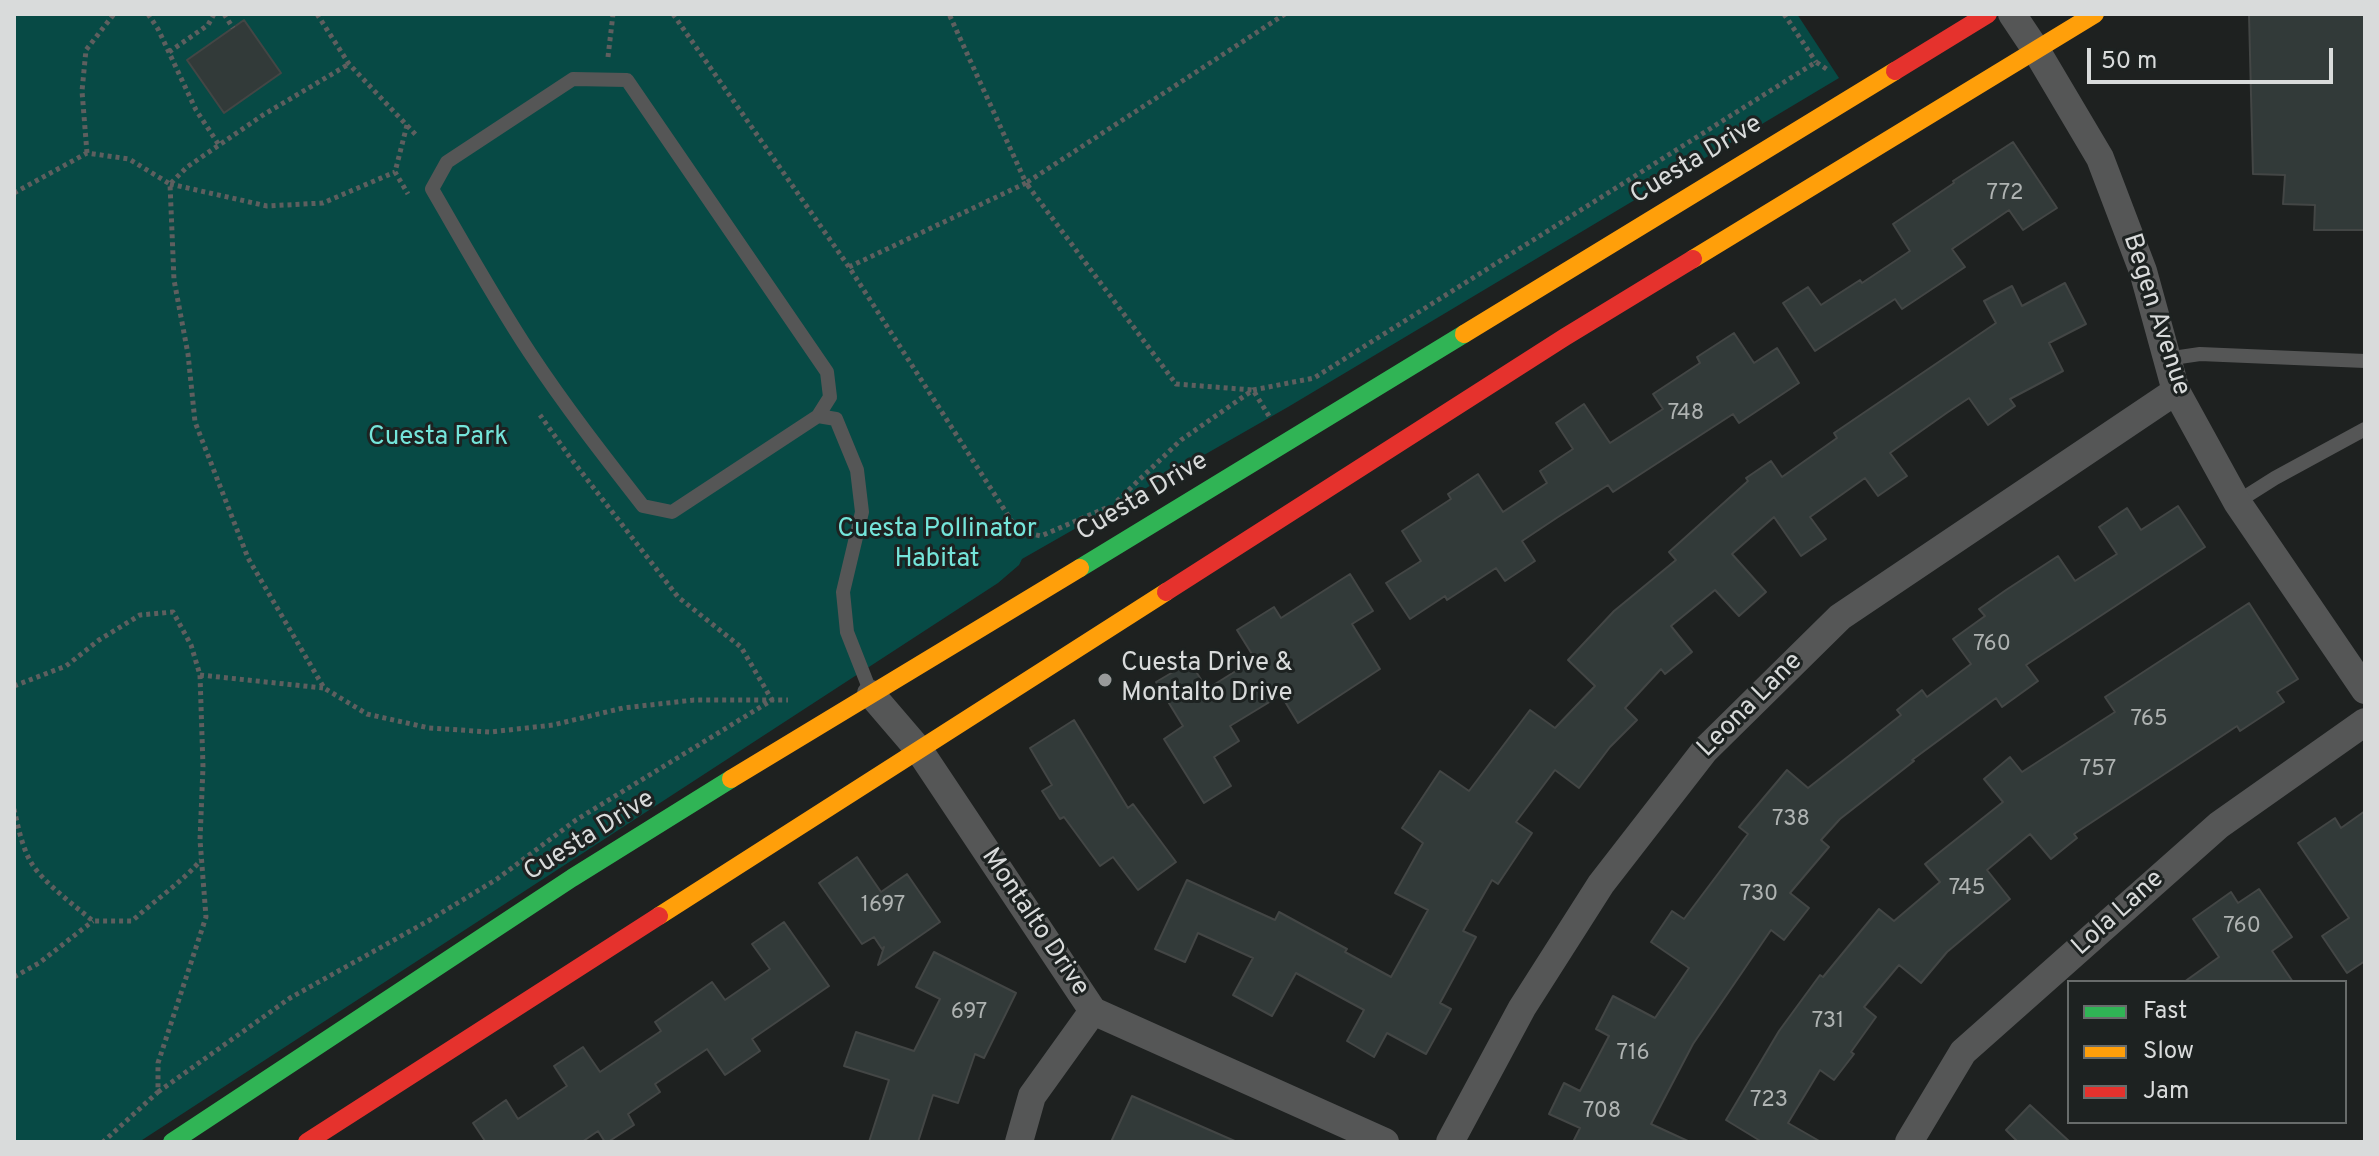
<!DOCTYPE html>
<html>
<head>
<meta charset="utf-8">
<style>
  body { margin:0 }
  #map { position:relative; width:2379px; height:1156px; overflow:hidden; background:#1e2120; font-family:Overpass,sans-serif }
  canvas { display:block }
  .frame { position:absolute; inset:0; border:16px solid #d9dbdb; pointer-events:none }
  .legend { position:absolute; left:2067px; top:980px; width:280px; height:144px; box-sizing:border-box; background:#1d2221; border:2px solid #686c6b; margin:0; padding:10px 14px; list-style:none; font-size:24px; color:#d9dbdb }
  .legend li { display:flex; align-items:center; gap:16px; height:40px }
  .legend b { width:40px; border:2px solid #686c6b }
  .scale { position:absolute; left:2087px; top:48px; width:246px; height:36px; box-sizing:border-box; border:4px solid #d9dbdb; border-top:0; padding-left:10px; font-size:24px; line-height:28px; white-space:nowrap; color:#d9dbdb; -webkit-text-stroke:6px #1d2221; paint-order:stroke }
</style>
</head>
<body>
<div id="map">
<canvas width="2379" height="1156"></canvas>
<div class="frame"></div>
<ul class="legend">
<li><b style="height:10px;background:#30b455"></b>Fast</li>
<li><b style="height:10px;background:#ff9f0a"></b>Slow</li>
<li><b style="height:10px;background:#e5322d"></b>Jam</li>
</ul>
<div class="scale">50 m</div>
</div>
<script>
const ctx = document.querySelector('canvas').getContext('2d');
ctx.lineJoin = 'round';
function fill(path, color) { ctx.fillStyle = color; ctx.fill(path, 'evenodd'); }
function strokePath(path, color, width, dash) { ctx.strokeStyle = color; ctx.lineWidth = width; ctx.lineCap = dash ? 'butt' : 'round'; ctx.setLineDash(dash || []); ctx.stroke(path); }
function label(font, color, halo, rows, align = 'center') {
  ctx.font = font + ' Overpass,sans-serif'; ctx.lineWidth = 6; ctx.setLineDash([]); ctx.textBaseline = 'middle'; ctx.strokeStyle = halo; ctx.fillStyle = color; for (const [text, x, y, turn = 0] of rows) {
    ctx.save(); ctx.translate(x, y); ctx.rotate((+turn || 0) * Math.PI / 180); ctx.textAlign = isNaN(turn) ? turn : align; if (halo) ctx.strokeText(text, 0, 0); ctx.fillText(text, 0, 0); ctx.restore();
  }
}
fill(new Path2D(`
  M14,14h1783l42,64 -551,329 -266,152 -3,6 -21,18 -859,559h-125z`), '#074a45');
const building = new Path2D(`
  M2249,14h116v216h-51l1,-25 -32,-1 2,-29 -32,-1z
  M244,20l37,53 -57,40 -37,-53z
  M2013,142l44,66 -34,22 -14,-20 -57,39 13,18 -63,42 -7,-10 -80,52 -32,-48 25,-16 13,18 39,-25 2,3 48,-32 -17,-27 61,-41 -1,-2z
  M2065,283l21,41 -37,19 14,28 -53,28 5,7 -27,19 -19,-27 -21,14 -58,41 17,23 -29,20 -13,-18 -55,39 16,22 -25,17 -27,-39 -42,37 34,38 -27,24 -24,-26 -44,36 21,26 -27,22 -4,-5 -36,39 12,12 -27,27 -31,41 -24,-18 -39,52 16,11 -34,51 -6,-4 -29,51 13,6 -36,66 11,6 -25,45 -39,-21 -13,24 -27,-16 17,-31 -68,-37 -24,43 -39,-21 20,-37 -55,-25 -13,29 -30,-13 32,-69 88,40 4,-8 68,37 -2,3 46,25 37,-67 -33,-17 28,-50 -21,-15 38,-57 29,20 61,-81 25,18 40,-42 -27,-26 46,-49 62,-51 -7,-8 79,-71 -2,-3 25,-17 11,16 55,-39 -3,-5 162,-110 -12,-22 28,-15 10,20z
  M1734,333l20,30 23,-15 22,35 -60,40 -6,-9 -120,78 -5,-7 -50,32 -36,24 13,20 -30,20 -9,-13 -49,32 -2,-4 -35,23 -24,-36 35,-22 -19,-30 49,-32 -3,-5 30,-20 25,38 44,-29 -7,-12 33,-22 -17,-26 28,-19 26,39 53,-34 -10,-15 47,-31 -3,-6z
  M2178,506l27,41 -179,118 12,16 -36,26 -6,-9 -84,62 2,1 -74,58 -19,21 8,7 -39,46 19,15 -25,32 -13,-10 -78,114 -42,80 39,18h-117l7,-14 -31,-14 15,-31 16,8 29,-55 -13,-7 17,-33 42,22 34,-50 -38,-26 21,-31 12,8 64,-85 -9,-7 48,-57 21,18 93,-73 -4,-5 25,-20 5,7 44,-33 -18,-25 32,-23 -6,-7 27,-19 52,-34 17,25 42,-27 -18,-27 28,-19 14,22z
  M1350,574l23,37 -21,13 28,45 -82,54 -17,-28 -51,31 9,15 -25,16 17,29 -27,17 -40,-64 19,-13 -27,-44 34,-20 17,27 48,-30 -18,-29 37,-23 7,11z
  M2249,603l49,76 -21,13 7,10 -44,29 -3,-5 -163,108 3,4 -26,21 -21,-25 -43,36 23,29 -63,53 -26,31 -22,-18 -35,42 12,10 -25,35 3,2 -20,26 -14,-10 -32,53 33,19h-59l-36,-22 53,-89 41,-56 3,2 56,-68 15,12 46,-39 -15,-18 78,-62 -19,-23 26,-22 12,15 93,-60 -10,-15z
  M1074,720l54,88 5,-4 43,58 -38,28 -25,-33 -13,9 -36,-49 -4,2 -18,-28 10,-6 -22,-37z
  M2365,811v150l-18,12 -25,-37 27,-18 -51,-75 37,-25 6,10z
  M857,857l24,35 26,-18 33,48 -62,43 6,-18 -2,2 -8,-12 -12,7 -43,-61z
  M2259,889l33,48 -20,14 21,31h-109l35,-25 -26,-38 38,-27 7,11z
  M784,922l45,64 -77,53 8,12 -35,24 -18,-26 -52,35 5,8 -32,22 6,11 -26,17h-3l-7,-11 -16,11h-98l1,-1 -12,-18 33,-23 12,19 49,-33 -13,-20 29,-19 17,25 61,-41 -6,-9 57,-40 13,18 45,-31 -18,-25z
  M934,952l82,41 -32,65 -9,-4 -17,49 -25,-8 -15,47h-49l20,-62 -45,-14 12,-34 58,19 26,-52 -24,-12z
  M1132,1096l105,46h-126z
  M2030,1105l40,37h-52l-12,-12z`);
fill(building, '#323a39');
strokePath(building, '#434645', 2);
strokePath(new Path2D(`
  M148,14l10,15 38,81 23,35
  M224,14l9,14
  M317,14l32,50 67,71
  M673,14l176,253 169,264 23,5 65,-28
  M1784,14l32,48
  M169,52l39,-27 6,-11
  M608,57l5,-43
  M407,125l-12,47 13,22
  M87,153l-5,-62 4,-41 28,-36
  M171,183l16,-16 76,-52 86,-51
  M170,184l97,22 56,-3 72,-31
  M14,193l73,-40 42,6 41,25 4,96 14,74 7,68 53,136 76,130 43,26 62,14 61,4 63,-7 70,-17 71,-8h94
  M849,267l177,-84 -77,-169
  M1269,416l-16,-26 -77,-6 -150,-201 259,-169
  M1117,501l64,-61 72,-50 61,-12 502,-316 12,8
  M200,675l123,13
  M14,686l52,-20 33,-26 41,-25 33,-3 18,33 9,30 3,92 -3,73 6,77 -48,146v29l-55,50
  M14,809c4,17 8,39 18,55 12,19 43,42 61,57h39c23,-21 49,-38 69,-61
  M14,977l25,-14 54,-42
  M158,1092l132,-94 138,-77 69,-42 79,-59 196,-120 -31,-53 -63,-50 -109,-141 -29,-41`), '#5e5f5f', 5, [4, 4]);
strokePath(new Path2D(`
  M2166,359l34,-5 165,7
  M818,416l-146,96 -29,-6c-39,-50 -78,-100 -113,-153 -35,-53 -66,-109 -98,-164l15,-27 126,-83 54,1 200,292 3,25 -12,19 18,3 21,51 5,42 -19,80 4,40 24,61
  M2237,502l38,-24 90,-49`), '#555656', 14);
strokePath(new Path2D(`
  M2012,14l24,36 64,108 43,113 33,120 61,111 128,188
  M871,694l48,56 174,261 292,131
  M1019,1142l13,-46 61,-85
  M1450,1142l72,-134 79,-124 104,-134 135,-133 336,-226
  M1909,1142l54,-90 256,-227 146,-103`), '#555656', 28);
strokePath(new Path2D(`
  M1080,568l384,-234
  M172,1142l400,-264 159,-99`), '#30b455', 18);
strokePath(new Path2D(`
  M1693,259l402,-245
  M1464,334l431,-263
  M731,779l349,-211
  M659,916l507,-324`), '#ff9f0a', 18);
strokePath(new Path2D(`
  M1895,71l93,-57
  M1166,592l399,-255 128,-78
  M307,1142l352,-226`), '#e5322d', 18);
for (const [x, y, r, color] of [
  [1105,680,8,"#989a9a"]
]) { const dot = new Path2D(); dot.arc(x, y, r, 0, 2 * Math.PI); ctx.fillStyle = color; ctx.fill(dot); strokePath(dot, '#1d2221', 3); }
label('22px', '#afb3b2', null, [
  ["772",2005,195],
  ["748",1686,415],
  ["760",1992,646],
  ["765",2149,721],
  ["757",2098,771],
  ["738",1791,821],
  ["745",1967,890],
  ["730",1759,896],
  ["1697",883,907],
  ["760",2242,928],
  ["697",969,1014],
  ["731",1828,1023],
  ["716",1633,1055],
  ["723",1769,1102],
  ["708",1602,1113]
]);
label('26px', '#d9dbdb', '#1d2221', [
  ["Cuesta Drive",1697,161,-31],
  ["Begen Avenue",2155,315,72],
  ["Cuesta Drive",1143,498,-31],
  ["Leona Lane",1751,706,-45],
  ["Cuesta Drive",590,837,-32],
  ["Lola Lane",2119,914,-42],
  ["Montalto Drive",1034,923,56]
]);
label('26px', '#74e5da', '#1d2221', [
  ["Cuesta Park",438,439],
  ["Cuesta Pollinator",937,531],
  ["Habitat",937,561]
]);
label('26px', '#d9dbdb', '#1d2221', [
  ["Cuesta Drive &",1121,665],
  ["Montalto Drive",1121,695]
], 'left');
</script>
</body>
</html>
